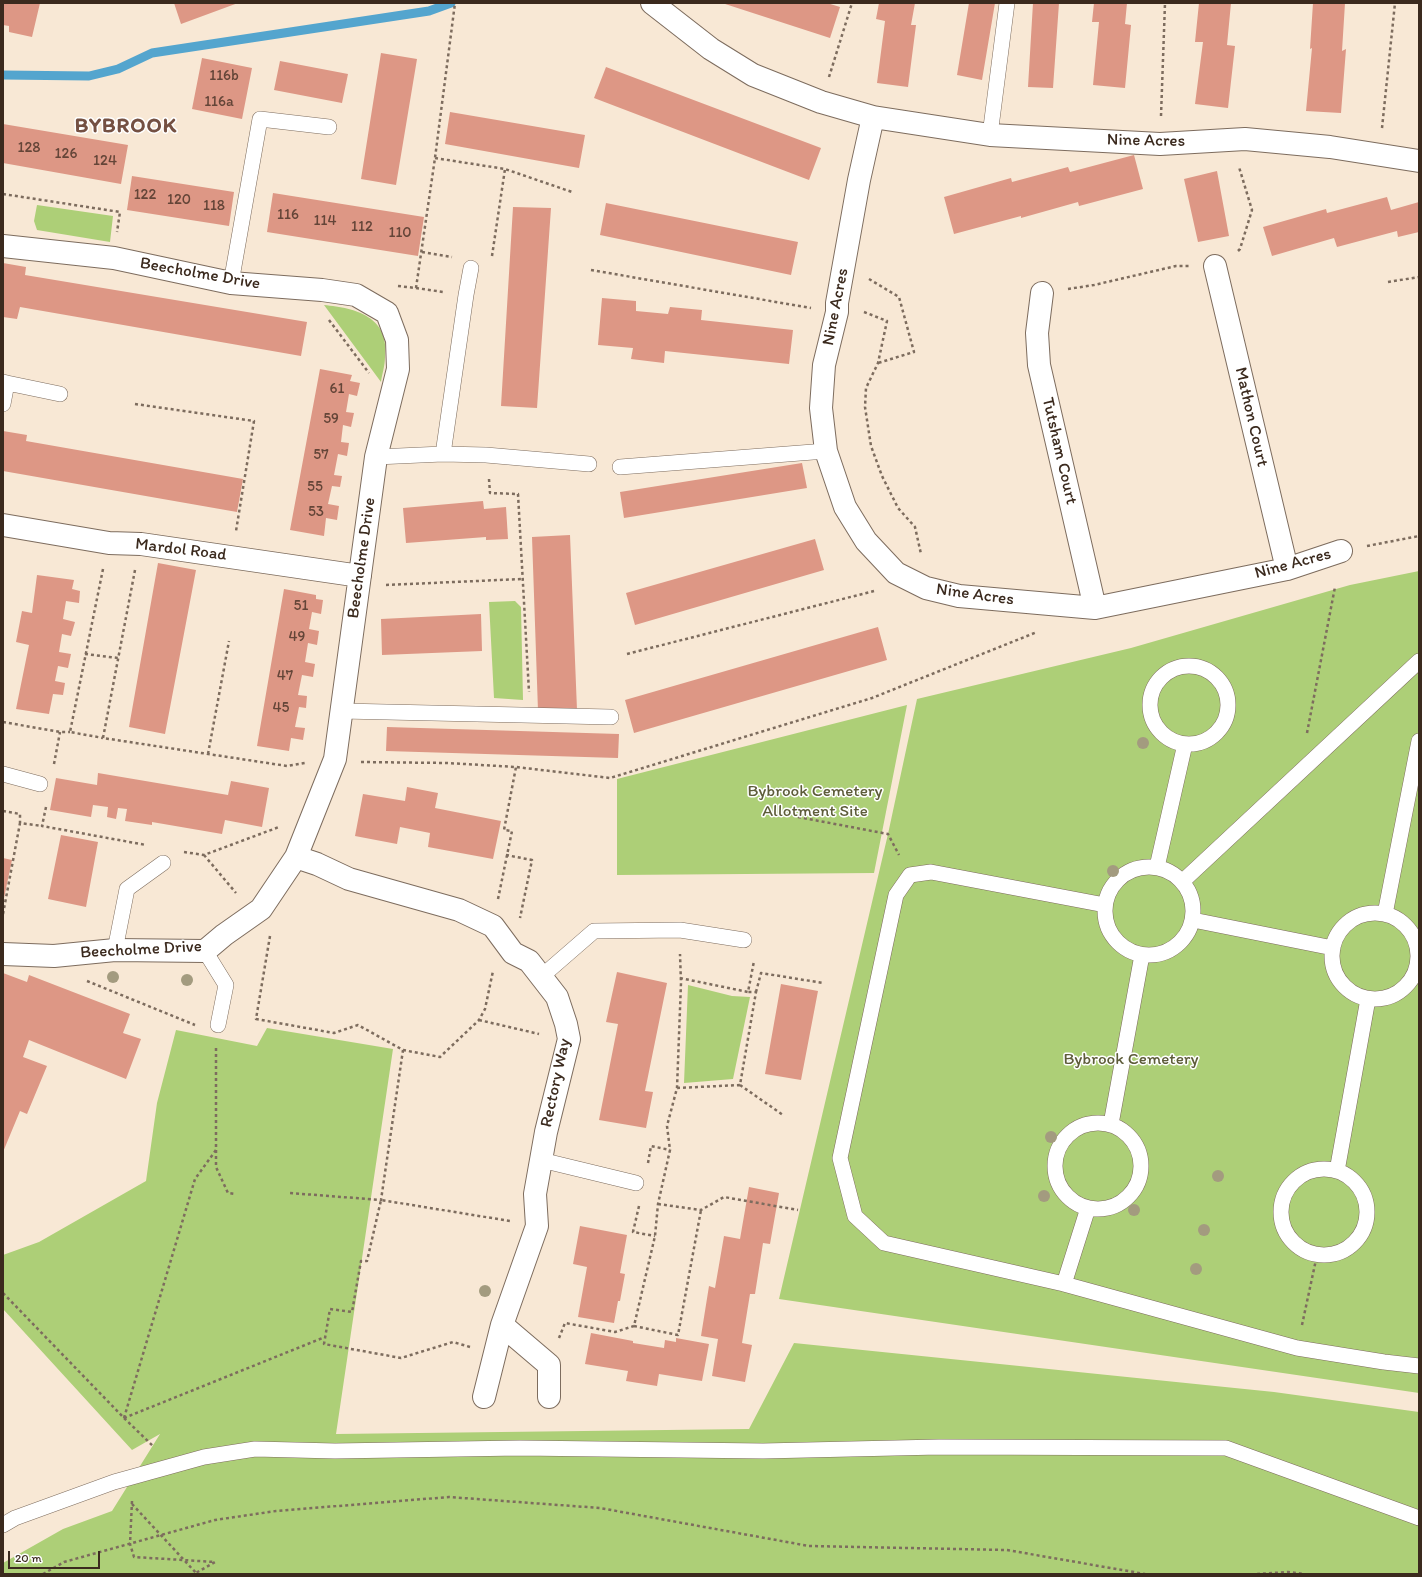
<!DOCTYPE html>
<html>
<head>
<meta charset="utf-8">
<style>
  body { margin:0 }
  #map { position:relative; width:1422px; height:1577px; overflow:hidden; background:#f8e8d5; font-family:Itim,sans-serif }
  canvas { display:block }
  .frame { position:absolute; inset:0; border:4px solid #3b2a1e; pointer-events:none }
  .scale { position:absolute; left:8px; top:1551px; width:92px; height:18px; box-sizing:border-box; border:2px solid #3b2a1e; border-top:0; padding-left:5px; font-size:12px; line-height:14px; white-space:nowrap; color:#3b2a1e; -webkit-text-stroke:3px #fff; paint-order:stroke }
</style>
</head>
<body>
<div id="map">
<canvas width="1422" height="1577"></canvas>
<div class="frame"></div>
<div class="scale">20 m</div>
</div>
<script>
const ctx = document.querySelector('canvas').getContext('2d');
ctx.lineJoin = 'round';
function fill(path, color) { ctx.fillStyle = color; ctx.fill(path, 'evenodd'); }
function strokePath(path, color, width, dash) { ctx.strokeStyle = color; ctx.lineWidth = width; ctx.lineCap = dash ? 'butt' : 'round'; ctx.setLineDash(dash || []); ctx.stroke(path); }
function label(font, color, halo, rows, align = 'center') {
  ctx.font = font + ' Itim,sans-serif'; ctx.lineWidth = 3; ctx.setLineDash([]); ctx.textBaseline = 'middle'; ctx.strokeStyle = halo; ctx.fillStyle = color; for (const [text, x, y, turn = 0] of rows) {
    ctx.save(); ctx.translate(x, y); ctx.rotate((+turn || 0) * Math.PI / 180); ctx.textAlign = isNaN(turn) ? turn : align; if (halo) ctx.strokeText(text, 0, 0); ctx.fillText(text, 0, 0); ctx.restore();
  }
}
fill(new Path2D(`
  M37,205l76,11 -3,26 -73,-12 -3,-9z
  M324,305c32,3 66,12 61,52 0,9 -3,17 -4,25z
  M1419,571v822l-640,-94 109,-465 29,-135 214,-51 219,-63z
  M515,601l6,6 2,93 -29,-2 -5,-96z
  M907,705l-33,168 -257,2v-96z
  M688,985l44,11 18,1 -17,82 -49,4z
  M267,1028l126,21 -57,385 413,-5 45,-86 480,49 145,20v162h-1416v-11l60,-34 49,-18 48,-77 -28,16 -129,-141v-54l36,-13 107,-61 11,-78 19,-73 81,16z`), '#adcf77');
strokePath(new Path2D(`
  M3,75l86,1 29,-7 34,-16 277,-42 22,-8`), '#54a5ce', 9);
fill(new Path2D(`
  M3,3h37l-8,34 -23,-5v-6l-6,-1z
  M174,3h64l-57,21z
  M722,3h105l13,4 -10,31z
  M879,3h36l-4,22h5l-8,62 -31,-4 8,-62 -9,-2z
  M969,3h26l-13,77 -25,-5z
  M1033,3h26l-6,85 -25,-1z
  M1094,3h33l-2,21 6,1 -6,63 -32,-3 6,-63h-7z
  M1199,3h32l-4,42 8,1 -7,62 -33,-4 8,-62h-8z
  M1313,3h32l-3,48 4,-2 -5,64 -35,-2 6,-63 -2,1z
  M381,53l36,6 -21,126 -35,-6z
  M202,58l50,10 -10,51 -50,-10z
  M280,61l68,13 -6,29 -68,-13z
  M606,67l215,81 -12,32 -215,-82z
  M450,112l135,23 -6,33 -134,-24z
  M3,124l125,21 -7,39 -118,-21z
  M1134,155l9,34 -64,17 -1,-4 -57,16v-2l-67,18 -10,-37 67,-19 1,4 56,-15 2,5z
  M1217,171l12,65 -31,6 -14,-63z
  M132,176l102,16 -5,34 -102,-16z
  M273,193l151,24 -6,39 -151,-24z
  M1387,197l4,13 28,-8v30l-21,5 -1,-6 -60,16 -3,-9 -62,18 -9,-29 63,-18 1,4z
  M606,203l192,39 -7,33 -191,-40z
  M513,207l38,1 -14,200 -36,-2z
  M3,263l23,4 -1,8 282,47 -6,34 -281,-49 -3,12 -14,-2z
  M602,298l34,3v10l32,3 2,-7 32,3 -1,10 92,10 -4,34 -124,-13 -1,12 -33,-4 2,-11 -35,-3z
  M320,369l32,6 -2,6 10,2 -3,13 -8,-2 -3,18 8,1 -3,14 -8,-2 -2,17 8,1 -2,13 -9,-2 -4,21 8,1 -2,11 -8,-1 -4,18 11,2 -2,14 -11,-2 -2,18 -34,-6z
  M3,431l24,4 -1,6 217,38 -6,33 -234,-41z
  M802,463l5,25 -183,30 -4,-26z
  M483,501l1,8 22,-2 2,32 -22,1v-3l-80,6 -3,-35z
  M570,535l7,175 -39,1 -6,-174z
  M815,539l9,31 -189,55 -9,-32z
  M158,563l38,7 -31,164 -36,-7z
  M37,575l37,5 -2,9 8,2 -1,12 -13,-2 -3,18 12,3 -4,14 -9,-2 -3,18 12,2 -3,14 -10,-2 -3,15 10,2 -2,12 -10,-1 -4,20 -33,-5 13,-64 -13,-3 6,-31 10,2z
  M284,589l32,6v4l7,1 -2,14 -9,-2 -3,17 10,2 -2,14 -9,-2 -3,19 10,2 -2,13 -11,-2 -4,20 9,1 -1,12 -7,-1 -4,20 10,1 -2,12 -12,-2 -2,13 -32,-5z
  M481,614l1,37 -100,4 -1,-36z
  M878,627l9,33 -253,73 -9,-33z
  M387,727l232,7 -1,24 -232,-7z
  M98,773l130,22 3,-14 38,7 -7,39 -37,-7 -3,14 -70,-12v3l-27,-4 2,-12 -9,-1 -2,11 -9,-2 1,-10 -15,-2 -2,12 -41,-7 6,-32 41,7z
  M407,787l31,6 -3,15 66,13 -8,38 -65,-12 2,-14 -30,-6 -3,17 -42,-8 8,-42 42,7z
  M61,835l37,7 -12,65 -38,-8z
  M3,858l9,2 -8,38 -1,-1z
  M617,972l50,11 -22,108 8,1 -7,36 -47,-8 19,-96 -12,-2z
  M3,973l24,9 2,-7 101,39 -7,19 18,6 -15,40 -97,-39 -6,17 24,9 -20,48 -7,-3 -17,41z
  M781,984l37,7 -17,89 -36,-6z
  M749,1187l30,6 -9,51 -7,-1 -8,51h-5l-8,49 10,2 -7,37 -33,-6 6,-37 -17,-3 8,-50 6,2 9,-52 16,3z
  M580,1226l47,9 -7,38 5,1 -5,27h-2l-4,22 -36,-6 9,-50 -14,-3z
  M591,1333l42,8v2l31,5 1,-8 11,2v-4l33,6 -7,37 -43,-7 -2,12 -31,-5 2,-10 -43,-7z`), '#dd9785');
const lane = new Path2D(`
  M990,135l17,-132
  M231,283l29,-164 69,8
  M3,382l4,1 -4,21
  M7,383l53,11
  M443,454l23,-159 5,-27
  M376,457l67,-3 43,1 103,9
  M620,467l206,-16
  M1150 705a39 39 0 1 1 78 0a39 39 0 1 1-78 0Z
  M342,711l269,6
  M3,774l37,10
  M1105 911a44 44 0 1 1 88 0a44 44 0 1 1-88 0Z
  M1157,867l28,-123
  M1183,881l236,-220
  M1105,905l-174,-33 -21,3 -14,20 -56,263 15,58 29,27 180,41 233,64 87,14 35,4
  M1332 956a43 43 0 1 1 86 0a43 43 0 1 1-86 0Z
  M1385,914l34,-173
  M1193,920l140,28
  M115,950l12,-61 36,-26
  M205,951l21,34 -8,40
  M541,977l53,-46 86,-1 64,10
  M1055 1166a43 43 0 1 1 86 0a43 43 0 1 1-86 0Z
  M1111,1124l31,-169
  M541,1160l95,23
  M1281 1212a43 43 0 1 1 86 0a43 43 0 1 1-86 0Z
  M1337,1171l31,-172
  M1064,1284l24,-76
  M3,1525l12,-7 99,-36 90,-25 51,-8 80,2 185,-3 243,3 176,-4 287,1 193,70`);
const street = new Path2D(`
  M652,3l59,46 42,26 68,27 52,15 117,18 170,9 85,-5 85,8 89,14
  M873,117l-14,63 -22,123v9l-13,53 -3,43 5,43 19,56 21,34 30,32 30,15 33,8 136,12 192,-39 54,-18
  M3,246l111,12 117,25 91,7 34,5 31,18 10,27 1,29 -22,88 -41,302 -39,98 -35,52 -37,26 -19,16 -90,-1 -61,6 -51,-2
  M1215,266l72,303
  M1042,293l-5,40 2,32 56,243
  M3,525l106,18 32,1 219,32
  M296,857l21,7 32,15 110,31 34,16 20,27 16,8 28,36 9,27 3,15 -23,93 -11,62 2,32 -35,99 -18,72
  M502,1325l47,40v32`);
strokePath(lane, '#7d6c5e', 16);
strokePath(street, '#7d6c5e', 24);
strokePath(new Path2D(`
  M829,77l23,-74
  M1161,116l4,-113
  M1382,128l13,-125
  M435,158l70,11 67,23
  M3,194l117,18 -3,20
  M1238,251l2,-2 12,-39 -13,-43
  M422,252l30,5
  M492,256l13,-87
  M591,270l220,38
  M869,279l30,18 15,55 -36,11
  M1388,282l31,-5
  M398,286l18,2 19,-130 20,-155
  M416,288l27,4
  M1068,289l26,-4 82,-19h13
  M864,312l23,9 -9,42 -12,25 -1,19 6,39 11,30 16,32 17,19 6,27
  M329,320l40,53
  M135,404l119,17 -18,110
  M489,479l1,14 28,1 11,198
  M1367,546l52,-10
  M103,569l-33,163 33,6
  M135,570l-32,168 184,28 18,-3
  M386,585l136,-6
  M85,654l33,4
  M627,654l247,-63
  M3,722l57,10h10
  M1307,733l28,-146
  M208,754l21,-113
  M361,762l86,1 69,4 94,11 262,-80 165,-66
  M54,764l6,-32
  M46,807l-4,19 104,19
  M3,811l17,3v9l22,3
  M798,817l90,17 11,21
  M184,852l20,3 75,-28
  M204,855l32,38
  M506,855l26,5 -12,58
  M498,899l14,-68 -8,-1 12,-63
  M3,914l17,-91
  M270,936l-14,83 78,14 24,-8 45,25 -22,150 -91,-7
  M680,978l68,14
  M87,981l108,44
  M756,992l5,-19 62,10
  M479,1020l60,14
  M216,1048v119l12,26 7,1
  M403,1050l37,7 39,-37 6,-11 8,-38
  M740,1085l43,30
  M677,1088l63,-3 16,-93h-8l6,-31
  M648,1163l3,-17 19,4
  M658,1204l43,6 23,-13 74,13
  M639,1206l-6,26 22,4
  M3,1293l121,125 30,29
  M1302,1325l15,-70
  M634,1326l44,9 23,-125
  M559,1338l6,-15 50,9 19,-6 21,-90 3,-32 12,-54 -3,-24 10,-38 4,-105 -1,-29
  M470,1347l-17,-5 -52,16 -77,-14 6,-35 22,3 9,-51h6l14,-61 129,21
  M124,1418l71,-239 21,-29
  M124,1418l201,-81
  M132,1501l-2,43 4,13 81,5 -21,12
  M132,1504l65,70
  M43,1574l21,-12 151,-42 61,-9 173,-14 151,11 209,38 198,4 138,24
  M1257,1574l31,-2 16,2`), '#7d6c5e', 2.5, [3, 3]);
strokePath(lane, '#fff', 15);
strokePath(street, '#fff', 22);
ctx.fillStyle = '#a39b7f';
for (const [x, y] of [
  [1143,743],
  [1113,871],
  [113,977],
  [187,980],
  [1051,1137],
  [1218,1176],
  [1044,1196],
  [1134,1210],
  [1204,1230],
  [1196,1269],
  [485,1291]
]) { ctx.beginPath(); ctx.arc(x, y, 6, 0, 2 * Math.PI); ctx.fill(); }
label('15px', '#644538', null, [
  ["116b",224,76],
  ["116a",219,102],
  ["128",29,148],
  ["126",66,154],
  ["124",105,161],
  ["122",145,195],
  ["120",179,200],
  ["118",214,206],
  ["116",288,215],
  ["114",325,221],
  ["112",362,227],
  ["110",400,233],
  ["61",337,389],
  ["59",331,419],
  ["57",321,455],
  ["55",315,487],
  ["53",316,512],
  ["51",301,606],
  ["49",297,637],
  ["47",285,676],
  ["45",281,708]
]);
label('17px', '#3b2a1e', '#fff', [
  ["Nine Acres",1146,141,1],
  ["Beecholme Drive",200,274,10],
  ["Nine Acres",836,307,-79],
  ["Mathon Court",1251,417,77],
  ["Tutsham Court",1059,451,77],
  ["Mardol Road",181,550,7],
  ["Beecholme Drive",362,558,-82],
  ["Nine Acres",1293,564,-15],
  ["Nine Acres",975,595,8],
  ["Beecholme Drive",141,950,-3],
  ["Rectory Way",556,1083,-78]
]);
label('17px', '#5d5c39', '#fff', [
  ["Bybrook Cemetery",815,792],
  ["Allotment Site",815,812],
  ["Bybrook Cemetery",1131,1060]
]);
ctx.letterSpacing = '1px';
label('bold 21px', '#745042', '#fff', [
  ["BYBROOK",126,127]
]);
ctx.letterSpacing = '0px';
</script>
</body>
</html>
